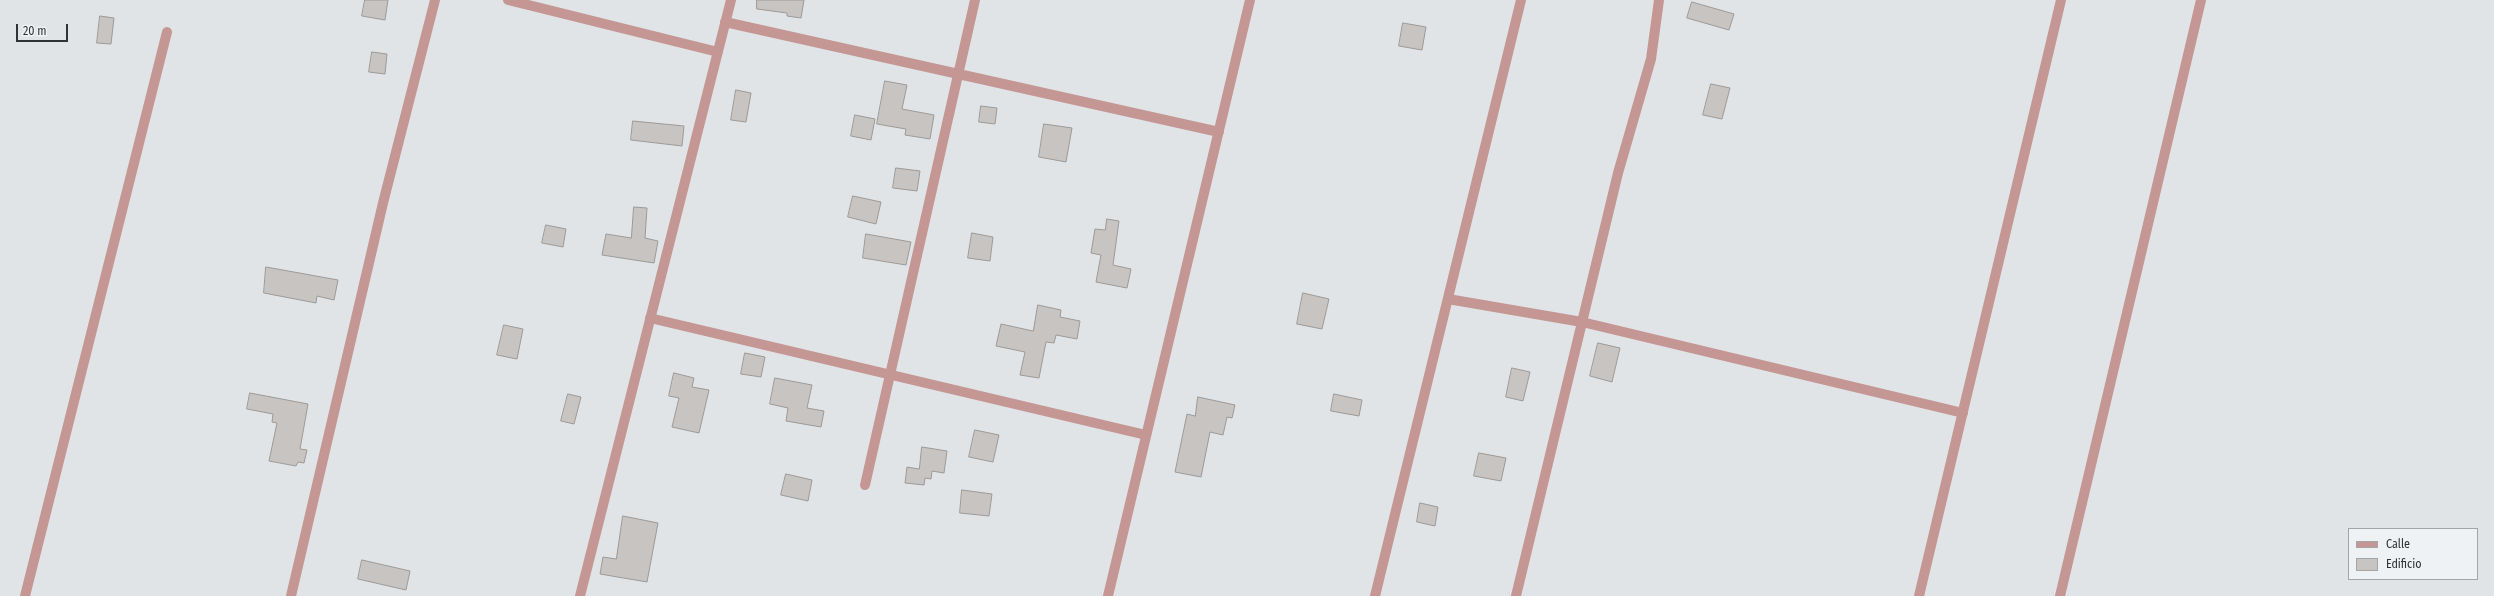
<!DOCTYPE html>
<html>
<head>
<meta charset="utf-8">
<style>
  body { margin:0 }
  #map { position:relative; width:2494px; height:596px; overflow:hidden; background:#e1e4e7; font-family:"Fira Sans Condensed",sans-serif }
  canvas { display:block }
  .legend { position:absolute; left:2348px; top:528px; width:130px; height:52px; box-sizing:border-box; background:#eff2f4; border:1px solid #a3a5a7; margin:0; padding:5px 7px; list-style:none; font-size:12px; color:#313233 }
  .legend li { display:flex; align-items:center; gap:8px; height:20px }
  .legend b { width:20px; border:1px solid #a3a5a7 }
  .scale { position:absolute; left:16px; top:24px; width:52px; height:18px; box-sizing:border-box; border:2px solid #313233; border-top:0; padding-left:5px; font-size:12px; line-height:14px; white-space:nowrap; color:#313233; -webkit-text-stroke:3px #eff2f4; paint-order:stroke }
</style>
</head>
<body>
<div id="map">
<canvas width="2494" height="596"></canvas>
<ul class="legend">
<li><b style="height:5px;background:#c49794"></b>Calle</li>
<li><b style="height:11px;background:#c8c4c2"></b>Edificio</li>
</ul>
<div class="scale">20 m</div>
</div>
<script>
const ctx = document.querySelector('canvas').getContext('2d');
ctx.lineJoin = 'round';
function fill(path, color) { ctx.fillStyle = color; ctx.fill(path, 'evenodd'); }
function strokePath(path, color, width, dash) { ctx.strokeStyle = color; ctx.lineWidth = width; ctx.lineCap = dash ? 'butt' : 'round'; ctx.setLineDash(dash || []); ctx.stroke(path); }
const building = new Path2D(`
  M365,0h23l-3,20 -23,-4z
  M757,0h47l-3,18 -14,-2v-3l-30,-4z
  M1692,2l42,12 -5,16 -42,-12z
  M100,16l14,2 -3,26 -14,-1z
  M1403,23l23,4 -4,23 -23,-4z
  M372,52l15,2 -2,20 -16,-2z
  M885,81l22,4 -5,24 32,6 -4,24 -25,-4 1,-6 -29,-5z
  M1711,84l19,4 -8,31 -19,-4z
  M736,90l15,3 -5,29 -15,-2z
  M981,106l16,2 -2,16 -16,-2z
  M855,115l20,4 -4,21 -20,-4z
  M633,121l51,5 -2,20 -51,-6z
  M1044,124l28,4 -6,34 -27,-5z
  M896,168l24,3 -3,20 -24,-3z
  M853,196l28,6 -5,22 -28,-7z
  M634,207l13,1 -2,30 13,3 -4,22 -52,-8 4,-21 25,4z
  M1107,219l12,2 -6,44 18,4 -4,19 -31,-6 5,-27 -10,-2 4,-24 10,1z
  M546,225l20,4 -3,18 -21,-4z
  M972,233l21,4 -3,24 -22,-3z
  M866,234l45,8 -5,23 -43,-7z
  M266,267l72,13 -4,20 -17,-4 -1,7 -52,-10z
  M1303,293l26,6 -7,30 -25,-5z
  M1038,305l23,5 -1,7 20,4 -3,18 -21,-4 -2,8 -8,-1 -7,36 -19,-3 5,-23 -29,-6 5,-22 32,7z
  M504,325l19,4 -6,30 -20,-4z
  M1598,343l22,5 -8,34 -22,-6z
  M745,353l20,4 -4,20 -20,-3z
  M1512,368l18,4 -7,29 -17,-4z
  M674,373l20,5 -2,9 17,3 -10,43 -27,-6 7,-29 -10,-2z
  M775,378l37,7 -5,23 17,3 -3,16 -35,-6 2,-13 -18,-4z
  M250,393l58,11 -8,45 7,1 -3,13 -6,-1 -2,4 -27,-5 8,-38 -5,-1 1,-8 -26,-5z
  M568,394l13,3 -7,27 -13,-3z
  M1334,394l28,6 -3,16 -28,-5z
  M1198,397l37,8 -3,13 -5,-1 -4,18 -13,-3 -9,45 -26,-5 12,-58 8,2z
  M975,430l24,5 -6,27 -24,-5z
  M922,447l25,4 -3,22 -12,-2 -1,8 -6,-1 -1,7 -19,-2 2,-16 12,2z
  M1479,453l27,5 -5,23 -27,-5z
  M786,474l26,6 -4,21 -27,-6z
  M962,490l30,4 -3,22 -29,-3z
  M1420,503l18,4 -3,19 -18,-4z
  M623,516l35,7 -11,59 -47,-8 3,-17 13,2z
  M362,560l48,11 -4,19 -48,-11z`);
fill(building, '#c8c4c2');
strokePath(building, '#9c9997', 1);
strokePath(new Path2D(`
  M508,0l210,52
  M725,22l494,110
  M1448,299l134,23 381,91
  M650,318l496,117
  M865,485l110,-485
  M25,596l142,-564
  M291,596l92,-393 52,-203
  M580,596l151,-596
  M1108,596l142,-596
  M1375,596l146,-596
  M1516,596l102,-423 33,-114 8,-59
  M1919,596l142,-596
  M2060,596l141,-596`), '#c49794', 10);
</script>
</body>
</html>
